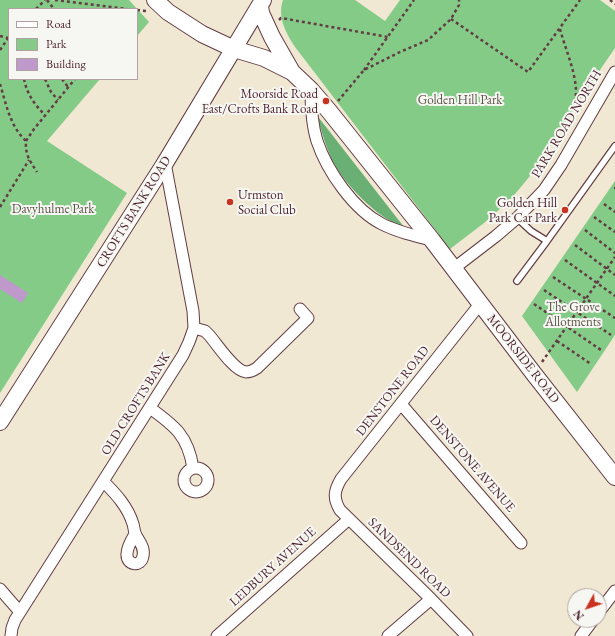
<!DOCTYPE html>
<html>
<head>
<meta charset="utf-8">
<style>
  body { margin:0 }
  #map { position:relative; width:615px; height:636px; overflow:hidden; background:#f0e8d2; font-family:"EB Garamond",serif }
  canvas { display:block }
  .legend { position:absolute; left:8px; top:8px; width:130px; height:72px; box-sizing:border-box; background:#f6f6f2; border:1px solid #b1a0a2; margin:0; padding:5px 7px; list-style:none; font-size:12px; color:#4a1f2b }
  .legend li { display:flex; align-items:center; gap:8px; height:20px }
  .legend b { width:20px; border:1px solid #b1a0a2 }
  .north { position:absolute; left:567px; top:588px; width:40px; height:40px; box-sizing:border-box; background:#f6f6f2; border:1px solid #b1a0a2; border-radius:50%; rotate:230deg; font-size:11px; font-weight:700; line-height:16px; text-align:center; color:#4a1f2b }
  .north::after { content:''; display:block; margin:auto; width:14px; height:18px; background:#c8321e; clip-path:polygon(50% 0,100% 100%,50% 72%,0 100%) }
</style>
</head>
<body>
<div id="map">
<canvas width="615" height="636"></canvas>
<ul class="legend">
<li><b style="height:5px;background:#fff"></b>Road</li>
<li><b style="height:11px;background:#83cb87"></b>Park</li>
<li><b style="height:11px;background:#bf99cb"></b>Building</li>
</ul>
<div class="north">N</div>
</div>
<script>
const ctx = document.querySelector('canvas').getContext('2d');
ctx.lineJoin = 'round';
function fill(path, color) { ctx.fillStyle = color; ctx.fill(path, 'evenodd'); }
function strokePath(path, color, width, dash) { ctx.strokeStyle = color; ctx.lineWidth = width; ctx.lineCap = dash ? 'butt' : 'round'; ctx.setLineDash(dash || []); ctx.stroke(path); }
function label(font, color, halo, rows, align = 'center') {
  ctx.font = font + ' "EB Garamond",serif'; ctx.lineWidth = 4; ctx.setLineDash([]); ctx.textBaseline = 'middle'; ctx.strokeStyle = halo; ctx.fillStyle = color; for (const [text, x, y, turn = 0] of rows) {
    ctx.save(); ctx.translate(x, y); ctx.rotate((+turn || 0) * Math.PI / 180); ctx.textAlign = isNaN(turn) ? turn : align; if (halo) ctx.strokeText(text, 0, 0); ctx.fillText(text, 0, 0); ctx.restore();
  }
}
fill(new Path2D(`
  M0,0h52l1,1 1,-1h75l20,22 -12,14v-27h-128v70h91l-53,62 80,52 -127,200z
  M283,0h72l30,21 15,-21h200l15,11v37l-39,57 -41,65 -25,30 -26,23 -34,26 -155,-202c-9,-14 -18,-30 -12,-47z
  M615,181v154l-38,57 -55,-76z`), '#83cb87');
fill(new Path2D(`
  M319,118l85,109 -2,1c-6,-4 -13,-7 -18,-11 -18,-12 -42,-37 -52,-57 -6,-13 -10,-27 -14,-41z`), '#6aaf74');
fill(new Path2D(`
  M0,275l28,18 -6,10 -22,-14z`), '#bf99cb');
const lane = new Path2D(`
  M517,218l14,13 16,10
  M517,281l30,-40 68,-95`);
const street = new Path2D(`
  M311,90c0,17 1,35 6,51 10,30 37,69 65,83 16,8 33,12 50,16
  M453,269l43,-33 21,-18 27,-28 17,-25 54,-93
  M194,328l11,3 4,4c8,9 25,36 37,37 4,0 8,-2 11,-4l51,-50 -8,-9
  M401,404l120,139
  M150,408c25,18 38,28 43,60
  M184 480a12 12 0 1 1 24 0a12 12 0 1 1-24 0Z
  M103,481c13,13 25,26 30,43 1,3 1,6 2,9 3,8 10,13 8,23 -2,12 -17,9 -16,-2 0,-7 5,-15 8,-20
  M0,589l20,23
  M599,612l16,-21
  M11,636l1,-8 3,-8 168,-265 6,-13 5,-14 -1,-17 -28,-148
  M217,636l132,-117
  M388,636l43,-37
  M467,636l-36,-37 -91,-89c-7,-12 -6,-19 1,-31l139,-175
  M581,636l12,-16`);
const secondary = new Path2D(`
  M155,0l13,12 34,22 32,15 30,9 28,14 19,18 18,21 103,129 102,134 81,103
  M260,6l1,7 11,24 20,35
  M0,422l165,-259 98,-163`);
strokePath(lane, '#633d44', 8);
strokePath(street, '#633d44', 13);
strokePath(secondary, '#633d44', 18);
strokePath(new Path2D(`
  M47,0l7,9
  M55,0l72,9
  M610,0l5,4
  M36,9l9,-9
  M137,10l9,1
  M451,19l77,53 52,-72
  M279,20l2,-2 107,19
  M560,29c5,19 15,41 16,61 0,10 -2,12 4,20
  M0,36l8,2
  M0,50l9,-13
  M364,70l50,-70
  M24,79c3,15 10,25 21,36
  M45,79l6,13 7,8
  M62,79l6,8
  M0,84c4,13 7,27 13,39 3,7 8,13 13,18 -1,14 4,20 11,31
  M338,101l26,-31 36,-18 28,-12 23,-21 8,-14v-5
  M26,141l8,-12 41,-50
  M614,188h1
  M604,204l11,8
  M0,207l29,-47
  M594,217l21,15
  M585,230l30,23
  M575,245l40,30
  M565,260l50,36
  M553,277l62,41
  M544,290l67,45
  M534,304l67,46
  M557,341l34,23
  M542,362l73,-105`), '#633d44', 2.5, [3, 3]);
strokePath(lane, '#fff', 5.5);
strokePath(street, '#fff', 11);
strokePath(secondary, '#fff', 16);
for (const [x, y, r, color] of [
  [326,101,4,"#c8321e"],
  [230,202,4,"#c8321e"],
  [565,210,4,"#c8321e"]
]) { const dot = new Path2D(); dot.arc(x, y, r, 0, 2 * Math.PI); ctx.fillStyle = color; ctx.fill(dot); strokePath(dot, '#f6f6f2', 1.5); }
label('13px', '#4a1f2b', '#f6f6f2', [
  ["Moorside Road",318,94],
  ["East/Crofts Bank Road",318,109],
  ["Urmston",238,195,"left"],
  ["Social Club",238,210,"left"],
  ["Golden Hill",557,203],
  ["Park Car Park",557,218]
], 'right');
label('13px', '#5b5347', '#f6f6f2', [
  ["Golden Hill Park",460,100],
  ["Davyhulme Park",53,209],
  ["The Grove",573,307],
  ["Allotments",573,322]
]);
label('13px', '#4a1f2b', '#f6f6f2', [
  ["PARK ROAD NORTH",567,124,-59],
  ["CROFTS BANK ROAD",134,212,-58],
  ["MOORSIDE ROAD",523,359,52],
  ["DENSTONE ROAD",393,391,-52],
  ["OLD CROFTS BANK",136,404,-58],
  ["DENSTONE AVENUE",472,464,49],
  ["SANDSEND ROAD",409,558,44],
  ["LEDBURY AVENUE",273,567,-42]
]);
</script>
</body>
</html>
